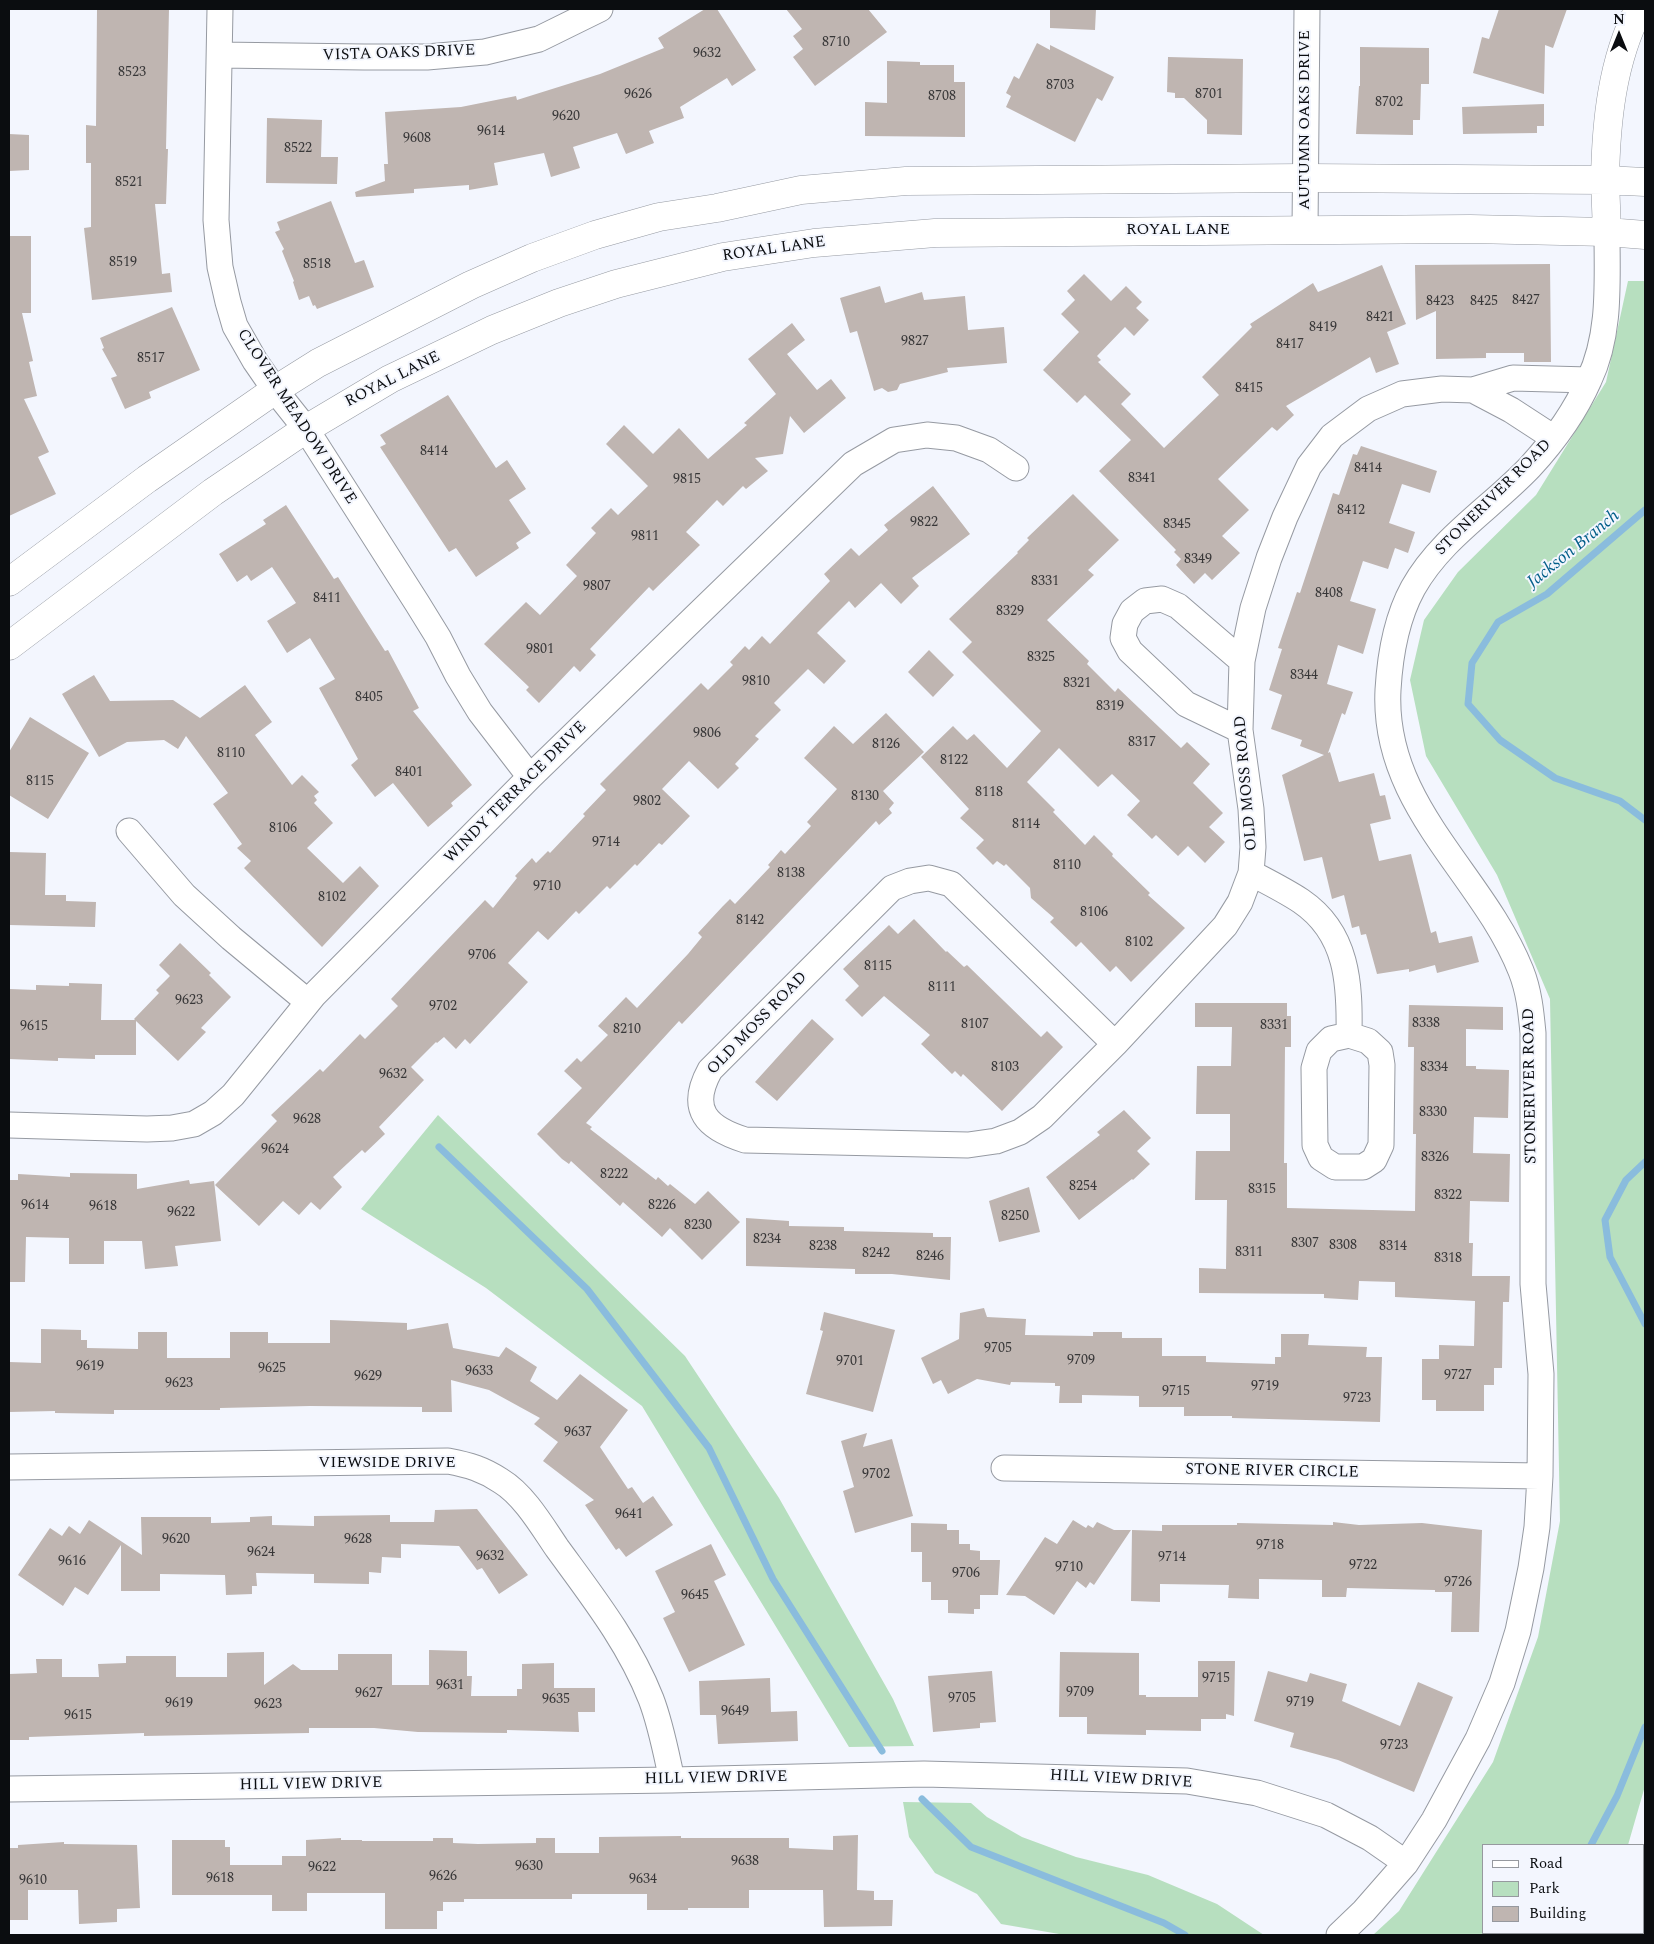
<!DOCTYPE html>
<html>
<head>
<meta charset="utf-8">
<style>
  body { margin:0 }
  #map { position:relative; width:1654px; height:1944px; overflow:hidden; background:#f3f6fe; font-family:Spectral,serif }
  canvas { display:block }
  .frame { position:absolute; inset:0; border:10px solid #0b0d10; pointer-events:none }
  .legend { position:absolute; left:1482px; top:1844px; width:162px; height:90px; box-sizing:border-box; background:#f3f6fe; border:1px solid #96999f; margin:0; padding:6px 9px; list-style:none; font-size:15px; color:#0b0d10 }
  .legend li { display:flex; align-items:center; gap:10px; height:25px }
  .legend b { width:25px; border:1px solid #96999f }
  .north { position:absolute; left:1594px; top:10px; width:50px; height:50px; -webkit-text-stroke:4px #f3f6fe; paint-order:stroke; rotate:0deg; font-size:14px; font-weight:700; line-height:20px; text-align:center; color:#0b0d10 }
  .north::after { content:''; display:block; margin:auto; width:18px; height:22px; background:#0b0d10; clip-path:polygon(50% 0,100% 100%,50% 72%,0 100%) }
</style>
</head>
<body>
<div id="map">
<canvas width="1654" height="1944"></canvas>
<div class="frame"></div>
<ul class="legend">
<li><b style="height:6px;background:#fff"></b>Road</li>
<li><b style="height:14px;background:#b7dfbf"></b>Park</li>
<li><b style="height:14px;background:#bfb5b1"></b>Building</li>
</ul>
<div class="north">N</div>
</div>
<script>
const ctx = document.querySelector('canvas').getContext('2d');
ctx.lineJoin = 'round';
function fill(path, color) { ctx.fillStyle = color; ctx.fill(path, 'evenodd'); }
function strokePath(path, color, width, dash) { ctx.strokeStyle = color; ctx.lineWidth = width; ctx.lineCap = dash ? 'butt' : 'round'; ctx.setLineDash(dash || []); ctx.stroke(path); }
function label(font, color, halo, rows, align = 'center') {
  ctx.font = font + ' Spectral,serif'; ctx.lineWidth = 4; ctx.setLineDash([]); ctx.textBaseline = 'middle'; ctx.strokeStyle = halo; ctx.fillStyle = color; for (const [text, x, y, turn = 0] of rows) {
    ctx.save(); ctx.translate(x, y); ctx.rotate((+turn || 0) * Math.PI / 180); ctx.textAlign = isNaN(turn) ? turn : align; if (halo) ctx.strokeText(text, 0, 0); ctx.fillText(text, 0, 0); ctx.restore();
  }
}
fill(new Path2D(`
  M1628,281h17v1505l-17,59h-145v88h107l-1,2h-216l26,-24 94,-149 45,-125 22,-116 -10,-522 -53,-124 -71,-119 -16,-76 14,-60 34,-48 78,-77 70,-113z
  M438,1115l247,241 94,142 114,201 21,47 -65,1 -207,-341 -156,-118 -125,-79z
  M903,1802l68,1 16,14 35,20 54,20 72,18 69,29 47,31h-199l-64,-11 -24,-30 -42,-21 -26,-36z`), '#b7dfbf');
strokePath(new Path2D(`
  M1645,510l-98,84 -49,28 -26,41 -4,41 32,36 55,38 65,23 25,19
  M439,1147l148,142 122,159 64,131 109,172
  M1645,1162l-19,18 -21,40 5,37 35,67
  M922,1799l49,48 193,76 21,12
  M1591,1845l26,-49 28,-69
  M1546,1935l1,-2`), '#8abcdd', 7);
fill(new Path2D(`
  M97,9h72l-3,140h2l-2,55h-11l7,70 8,-1 2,19 -80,8 -8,-72 7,-1v-64h-5v-38l10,1z
  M705,9h12l39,61 -24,16 -5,-8 -47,29 4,11 -35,13 5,12 -28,11 -9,-21 -44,14 7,21 -29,9 -7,-24 -50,10 4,22 -29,5v-5l-55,4v4l-58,4 -1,-5 30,-11 -1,-17h4l-3,-52 76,-5 55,-11 1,4 83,-26 64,-26 -6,-10z
  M786,9h82l19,23 -72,54 -22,-29 10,-8 -10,-13 9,-7z
  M1050,9h46l-1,21 -45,-2z
  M1499,9h68l-14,39 -8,-3 -1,49 -71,-21 9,-36 7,2z
  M1037,43l13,7v-5l64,32 -12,24 -5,-3 -22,44 -69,-35 5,-11 -5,-3 8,-17 5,3z
  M1360,47l69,1v36h-8l-1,36h-7v15l-57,-1 3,-48h1z
  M1168,57l75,2 -1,76 -35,-1v-14l-23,-22h-9v-5l-8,-1z
  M887,61l33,1v3h34v17h11v55l-100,-1v-34l22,1z
  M1544,104v22h-7v7l-74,1 -1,-27z
  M267,118l55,2 -1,37h17l-1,27 -71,-1z
  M9,134l20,1v35l-20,1z
  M331,201l24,62 9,-3 10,27 -57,22 -2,-4 -2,1 -4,-10 -10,4 -6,-18 1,-1 -12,-30 2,-2 -9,-17 5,-2 -3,-8z
  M9,236h22v77h-9l11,48 -4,1 8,34 -13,3 25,53 -11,5 18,37 -47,22z
  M1550,264l1,98h-27v-9h-38v5l-50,1v-48l-20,9 -1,-55z
  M1382,265l24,59 -19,8 12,32 -23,9 -6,-16 -84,49 8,9 -17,16 -5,-4 -54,52 31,31 -27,26 18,17 -28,27 -7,-7 -11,11 -18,-19 5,-6 -7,-7 2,-2 -77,-79 32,-31 -46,-45 -8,8 -34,-33 36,-38 -18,-18 14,-14 -8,-9 17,-17 27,27 15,-15 16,16 -6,6 13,12 -15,16 -9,-9 -28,29 4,4 -3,2 33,32 -10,10 43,44 55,-53 -17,-18 50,-50 -2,-3 63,-41 5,9z
  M880,286l5,17 37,-11 2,8 41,-4 3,34 36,-3 3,36 -60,5 1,4 -48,12 -3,6 -9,2 -6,-4 -8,3 -17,-60 -7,2 -10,-35z
  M172,307l28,63 -51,22 2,6 -26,11 -14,-31 6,-2 -15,-27 2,-1 -4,-10z
  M792,323l13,17 -18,14 30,36 14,-11 15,19 -42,35 -14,-17 -7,38 -28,4 13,13 -22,18 -3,-3 -20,20 -6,-6 -31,32 14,13 -47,46 -4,-4 -59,62 6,6 -16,17 -6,-6 -35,37 -13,-13 3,-3 -45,-43 42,-42 14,13 37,-39 -11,-11 30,-32 -5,-5 20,-20 7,7 30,-29 -42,-42 18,-19 29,29 26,-26 29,31 39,-34 -3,-2 32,-29 -28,-35z
  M448,395l48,73 11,-8 19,29 -17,11 22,33 -15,10 3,5 -43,29 -20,-29 -7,4 -69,-105 6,-3 -6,-9z
  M1361,446l76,25 -7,22 -28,-9 -13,39 26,9 -7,21 -13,-5 -7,21 -25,-8 -13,40 26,8 -13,45 -25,-9 -11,39 26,8 -8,23 -3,-2 -14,40 2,-1 9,30 35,-9 6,23 5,-1 6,24 -21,5 9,37 32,-7 20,79 5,-2 3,12 33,-7 7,26 -42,11 -2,-8 -26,7v-3l-32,5 -11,-40 -5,1 -2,-9 -7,2 -8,-33 -12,4 -10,-42 -18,4 -22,-86 42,-20 -24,-9 2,-6 -31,-11 11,-34 -13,-5 13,-41 -4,-1 19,-56 3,1 33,-100 6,2 14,-41 4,1z
  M933,486l37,48 -58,44 7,8 -18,18 -20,-21 -26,25 -6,-7 -32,32 29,28 -22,23 -16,-15 -34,34 7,7 -26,26 4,3 -24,25 4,4 -21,21 -29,-28 -27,28 28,27 -28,29 -3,-2 -22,23 -2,-2 -25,25 -3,-3 -28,28 -3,-3 -28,29 -10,-9 -30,32 20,19 -58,62 -5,-5 -9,10 -12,-12 -7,6 -1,-1 -25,25 13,13 -45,47 6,7 -20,19 -3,-3 -29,27 9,10 -22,23 -9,-8 -12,13 -16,-14 -24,25 -44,-41 62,-64 -6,-6 49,-46 3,3 37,-38 5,5 33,-33 -7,-7 94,-99 8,8 24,-30 -2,-2 17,-18 4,5 12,-12 2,2 35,-37 -2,-2 23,-24 -6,-6 101,-101 7,7 25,-25 -3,-3 15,-16 4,4 13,-14 8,8 60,-63 -6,-7 27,-26 8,8 29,-26 -4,-5z
  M1073,494l46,46 -31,30 6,5 -47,45 42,41 -2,3 28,28 3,-4 63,60 6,-6 23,22 -17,19 30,30 -14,14 16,15 -20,21 -17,-17 -10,10 -22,-21 -4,4 -25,-24 13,-14 -28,-27 -14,13 -39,-39 -32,34 28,28 -2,2 32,33 9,-10 19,19 -1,2 38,37 -2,2 37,33 -54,54 -15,-16 -6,6 -29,-30 -5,5 -26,-25 4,-4 -23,-20 -1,-10 -24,-24 -2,2 -7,-5 -4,4 -17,-17 8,-8 -24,-22 9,-9 -48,-52 32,-31 14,14 7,-6 33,34 34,-37 -79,-79 10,-10 -23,-23 69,-66 -1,-1 12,-12 -2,-2z
  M286,505l48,74 4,-2 47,74 3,-1 31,58 -6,3 59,74 -21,18 2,3 -25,21 -35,-44 -18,14 -24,-32 7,-6 -39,-71 16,-9 -25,-41 -23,15 -20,-32 29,-18 -24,-36 -21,14 -4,-6 -10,7 -18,-28 47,-30 -3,-4z
  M929,650l25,25 -21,22 -25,-25z
  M94,675l16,26 63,-1 27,18 45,-33 27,37 -17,13 37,50 10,-10 17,17 -5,4 3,4 -3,3 19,20 -26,25 36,35 17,-17 19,20 -57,61 -78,-79 7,-7 -14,-13 5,-4 -29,-40 15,-11 -42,-57 -8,13 -14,-9 -37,2 -28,15 -37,-63z
  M886,713l38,39 -41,39 11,12 -5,6 3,4 -13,12 -3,-4 -194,203 -3,-3 -93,102 6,4 -2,2 66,51 2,-3 10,9 2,-2 25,20 13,-13 32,31 -38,38 -32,-32 -8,9 -39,-35 -3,4 -49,-45 -2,3 -7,-5 -25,-25 45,-46 -18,-17 13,-13 4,4 27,-27 -10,-9 28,-29 11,11 51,-54 14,-17 -4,-4 25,-27 7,-7 5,5 35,-37 -2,-2 13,-15 4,4 26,-28 -4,-4 30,-33 -33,-31 30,-32 19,18z
  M30,717l59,36 -41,66 -39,-24v-43z
  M9,852l37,1 -1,42h21v6l30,1 -1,25 -86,-2z
  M914,919l32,33 1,-1 17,16 3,-2 74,72 6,-6 16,16 -61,64 -39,-37 -2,3 -6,-6 -3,3 -31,-30 9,-9 -46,-39 -22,21 -17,-17 14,-14 -16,-17 46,-44 9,9z
  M180,943l31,30 -2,2 22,22 -30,31 5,4 -28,29 -42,-40v34h-41v4l-37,-1v3l-49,-2v-70l27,1v-5l33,1v-3l33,1 -1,36h34l-1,-1 25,-26 -3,-3 14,-14 -11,-11z
  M1195,1003h92v13h4v31h-6l-1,116h3v45l128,3 1,-77h-3l1,-87h-6l1,-42 94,2v23l-37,-1v37h10v3l33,1 -1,48 -34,-1 -1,36 37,1 -1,48 -39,-1 -1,42h4l-1,33h38l-1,26h-6l-1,66h-8v17h-10v26h-48v-11h-14v-41h17v-14l35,1 1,-45 -80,-4v-15l-36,-1 -1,19 -34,-2v-4l-125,-1v-25l27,1 1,-69h-32l1,-49h34v-37h-34l1,-48h34l1,-39h-37z
  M812,1019l22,20 -57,62 -22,-19z
  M1124,1110l27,28 -14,13 13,13 -17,16 -1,-1 -53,41 -33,-43 54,-42 -3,-3z
  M70,1173l67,1v15l52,-9 1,4 24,-3 7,60 -46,5 3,20 -33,3 -3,-28h-38v23h-35v-26l-43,-1 -1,45h-16v-102h9v-6l52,3z
  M1029,1187l11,45 -41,10 -10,-41z
  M746,1218l43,3v5l55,1v4l89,2v4h18l-1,43 -58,-6h-37v-5l-109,-3z
  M984,1308l3,9 39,2 -1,16 68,1v-4h29v6h40v18h44v6l69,2v-7h6v-23h28l-1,11 59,2 -1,10h16l-2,65 -148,-4v-2h-48v-9h-45v-11l-57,-1v8h-23l1,-17h-5v-3l-44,-1 -1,3 -33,-6 -29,15 -7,-14 -8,4 -12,-26 38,-19 1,-26z
  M824,1312l71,18 -22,82 -67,-18 17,-63 -3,-1z
  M330,1320l77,3v7l41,-7 5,25 46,9 7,-10 31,20 -7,14 27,19 23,-26 48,36 -28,37 28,42 4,-2 11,16 10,-7 20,29 -47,32 -7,-9 -3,2 -31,-45 9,-5 -51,-39 15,-19 -24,-18 6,-6 -51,-28 -38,-10 1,32h-30v-5l-112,-1 -90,2v2h-106v4l-59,-1v-2l-46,1v-50l32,1v-34l40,1v10h6v8l51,1v-17h29v26h63v-26h38v11h62z
  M867,1433l-4,14 29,-8 21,77 -58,17 -12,-42 11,-4 -13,-46z
  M477,1509l51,66 -29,19 -17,-26 -5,2 -18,-24 -58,-2v14l-19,-1 -1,16 -12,-1v12l-55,-1v-9l-58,-1 1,13h-5v8l-26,1 -1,-20 -65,-1v17h-39v-46l-33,50 -13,-8 -12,19 -45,-31 32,-47 12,8 7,-10 11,8 9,-14 53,35 -1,-38h70v6l39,-1v-5l22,-1v9l42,1v-10l76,-1v7h44l1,-12z
  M1073,1520l13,8 2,-3 5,3 4,-6 17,8h17l-37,55 -4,-3 -4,6 -9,-7 -23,34 -29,-19 -19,-1 39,-58 12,7z
  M1333,1522l26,3 63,-2 60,7 -3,102h-28l1,-40h-17v-2l-88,-2 -1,9h-24v-17l-63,-1v20l-31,-1 1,-13 -69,-1v18l-29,-1 1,-71 30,1v-6h75v-2l96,2z
  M911,1523l36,1v6h12v14h11v6l10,1v9h20l-2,35h-18v14h-6v5l-26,-1v-13h-17v-18h-9v-30h-11z
  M711,1544l15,31 -12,6 31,64 -56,27 -26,-54 12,-6 -20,-41z
  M429,1650l38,1v25h5l-1,20h46v-7h5v-25l32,-1v25h41v24h-17l1,20 -72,-2v3l-89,-1 -44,-4h-65v5l-165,3v-3l-115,4v3h-20v-66l28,-1 -1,-14h26v18h37l-1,-13 28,-1v-7h50v21h51v-24l37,-1v33l29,-21 8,6h37v-16h54v31h37z
  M1060,1652l79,1v42h7v2h52v-36h37l-1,55 -8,-2v5h-25v12l-55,-1v5l-59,-1v-17h-28z
  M992,1671l4,51 -16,1v5l-47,4 -5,-56z
  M1268,1671l39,11 3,-9 37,11 -5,17 58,25 18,-44 35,15 -39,95 -76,-32 -48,-13 4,-14 -40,-12z
  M770,1678l1,34 26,-1 1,30 -80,3 -2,-29h-16l-1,-34z
  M858,1835l-1,55 17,1v9h19l-1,26 -68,1 -1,-37h-74v18h-61v2h-41v-16h-75v5h-108v3h-21v9h-6v18h-52v-36h-78v18h-35v-16h-100v-55h53v7h5v18h52v-9h24v-16l35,-2v2h21v1h71v-3h20v5l25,1 58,-1v-5h19v15h44v-16l82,-1v2h108v10l44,2v-14z
  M64,1842v2l73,1 3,63 -23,1v13l-38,2 -1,-34h-50v30h-19v-72h9v-3z`), '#bfb5b1');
const minor = new Path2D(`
  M220,9l-4,211 4,47 8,35 7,24 20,35 20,29 31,39 111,174 21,34 20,39 22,36 50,65
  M220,55l144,2h63l58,-5 54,-13 61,-30
  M1305,230l2,-221
  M1473,390l38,20 43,28
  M1240,730l-54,-26 -56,-53 -7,-13 2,-14 7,-13 13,-10 17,-2 16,7 64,55
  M129,831l55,64 47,43 77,64
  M1251,873c17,9 35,18 50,28 47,32 49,83 48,134
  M929,878l22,6 164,160 -73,73 -22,15 -24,9 -28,4 -223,-5c-38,-12 -57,-30 -35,-70l182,-182 18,-7z
  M1349,1035l19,6 12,11 2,13 -1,80 -7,15 -11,7h-28l-14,-9 -6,-13 -1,-77 5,-17 12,-12z
  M1115,1044l110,-118 15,-24 11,-29 2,-26 -2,-38 -11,-79 2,-69 11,-53 16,-50 16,-41 24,-51 23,-30 36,-27 34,-15 40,-5 31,1 40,-12 76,2
  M9,1125l138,4 25,-1 22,-4 19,-11 20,-18 81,-100 216,-218 323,-313 41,-24 33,-5 29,3 33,12 27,18
  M9,1467l439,-6c21,4 35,8 53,20 23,14 41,45 56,67 35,48 72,95 94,151 10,26 15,54 21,81
  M1004,1468l536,8
  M9,1789l663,-9 252,-6 263,7 70,12 69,22 44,23 36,25
  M1339,1935l25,-24 42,-48 28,-43 44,-81 24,-56 16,-52 13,-63 6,-41 3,-51 1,-102 -8,-90v-251c-2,-21 -4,-42 -12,-62 -39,-98 -139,-165 -133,-281 2,-35 8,-71 25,-102 28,-50 78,-80 117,-121 23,-25 45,-55 59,-87 22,-46 18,-98 18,-148`);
const tertiary = new Path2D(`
  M1605,180c1,-58 7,-119 34,-171`);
const secondary = new Path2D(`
  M1605,180l2,52
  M9,582l138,-103 128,-89 43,-27 153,-78 61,-27 63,-23 64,-18 58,-9 84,-18 105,-9 399,-3 300,2 40,2
  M9,646l204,-154 93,-63 84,-50 102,-49 67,-27 57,-19 107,-27 91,-14 121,-10 535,-4 137,3 38,3`);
strokePath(minor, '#969aa2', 27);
strokePath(tertiary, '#969aa2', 29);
strokePath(secondary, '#969aa2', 29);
strokePath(minor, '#fff', 25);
strokePath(tertiary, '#fff', 28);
strokePath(secondary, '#fff', 28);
label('14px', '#383738', null, [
  ["8710",836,43],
  ["9632",707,54],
  ["8523",132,73],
  ["8703",1060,86],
  ["9626",638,95],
  ["8701",1209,95],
  ["8708",942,97],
  ["8702",1389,103],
  ["9620",566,117],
  ["9614",491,132],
  ["9608",417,139],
  ["8522",298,149],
  ["8521",129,183],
  ["8519",123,263],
  ["8518",317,265],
  ["8427",1526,301],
  ["8423",1440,302],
  ["8425",1484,302],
  ["8421",1380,318],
  ["8419",1323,328],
  ["9827",915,342],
  ["8417",1290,345],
  ["8517",151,359],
  ["8415",1249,389],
  ["8414",434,452],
  ["8414",1368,469],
  ["8341",1142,479],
  ["9815",687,480],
  ["8412",1351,511],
  ["9822",924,523],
  ["8345",1177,525],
  ["9811",645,537],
  ["8349",1198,560],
  ["8331",1045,582],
  ["9807",597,587],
  ["8408",1329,594],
  ["8411",327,599],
  ["8329",1010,612],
  ["9801",540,650],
  ["8325",1041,658],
  ["8344",1304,676],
  ["9810",756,682],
  ["8321",1077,684],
  ["8405",369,698],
  ["8319",1110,707],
  ["9806",707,734],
  ["8317",1142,743],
  ["8126",886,745],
  ["8110",231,754],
  ["8122",954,761],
  ["8401",409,773],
  ["8115",40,782],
  ["8118",989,793],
  ["8130",865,797],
  ["9802",647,802],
  ["8114",1026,825],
  ["8106",283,829],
  ["9714",606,843],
  ["8110",1067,866],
  ["8138",791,874],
  ["9710",547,887],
  ["8102",332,898],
  ["8106",1094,913],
  ["8142",750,921],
  ["8102",1139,943],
  ["9706",482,956],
  ["8115",878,967],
  ["8111",942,988],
  ["9623",189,1001],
  ["9702",443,1007],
  ["8338",1426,1024],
  ["8107",975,1025],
  ["8331",1274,1026],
  ["9615",34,1027],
  ["8210",627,1030],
  ["8103",1005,1068],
  ["8334",1434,1068],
  ["9632",393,1075],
  ["8330",1433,1113],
  ["9628",307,1120],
  ["9624",275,1150],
  ["8326",1435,1158],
  ["8222",614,1175],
  ["8254",1083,1187],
  ["8315",1262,1190],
  ["8322",1448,1196],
  ["9614",35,1206],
  ["8226",662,1206],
  ["9618",103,1207],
  ["9622",181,1213],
  ["8250",1015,1217],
  ["8230",698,1226],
  ["8234",767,1240],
  ["8307",1305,1244],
  ["8308",1343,1246],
  ["8238",823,1247],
  ["8314",1393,1247],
  ["8311",1249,1253],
  ["8242",876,1254],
  ["8246",930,1257],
  ["8318",1448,1259],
  ["9705",998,1349],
  ["9709",1081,1361],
  ["9701",850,1362],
  ["9619",90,1367],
  ["9625",272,1369],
  ["9633",479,1372],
  ["9727",1458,1376],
  ["9629",368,1377],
  ["9623",179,1384],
  ["9719",1265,1387],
  ["9715",1176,1392],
  ["9723",1357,1399],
  ["9637",578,1433],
  ["9702",876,1475],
  ["9641",629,1515],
  ["9620",176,1540],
  ["9628",358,1540],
  ["9718",1270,1546],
  ["9624",261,1553],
  ["9632",490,1557],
  ["9714",1172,1558],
  ["9616",72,1562],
  ["9722",1363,1566],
  ["9710",1069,1568],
  ["9706",966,1574],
  ["9726",1458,1583],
  ["9645",695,1596],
  ["9715",1216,1679],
  ["9631",450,1686],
  ["9709",1080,1693],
  ["9627",369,1694],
  ["9705",962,1699],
  ["9635",556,1700],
  ["9719",1300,1703],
  ["9619",179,1704],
  ["9623",268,1705],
  ["9649",735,1712],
  ["9615",78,1716],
  ["9723",1394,1746],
  ["9638",745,1862],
  ["9630",529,1867],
  ["9622",322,1868],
  ["9626",443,1877],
  ["9618",220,1879],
  ["9634",643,1880],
  ["9610",33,1881]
]);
label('16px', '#0b0d10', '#f3f6fe', [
  ["VISTA OAKS DRIVE",399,54,-2],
  ["AUTUMN OAKS DRIVE",1306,120,-90],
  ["ROYAL LANE",1178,231],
  ["ROYAL LANE",774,250,-8],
  ["ROYAL LANE",393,380,-27],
  ["CLOVER MEADOW DRIVE",296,417,57],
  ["STONERIVER ROAD",1494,498,-45],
  ["OLD MOSS ROAD",1247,783,-95],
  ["WINDY TERRACE DRIVE",516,793,-45],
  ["OLD MOSS ROAD",758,1024,-46],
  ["STONERIVER ROAD",1531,1086,-91],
  ["VIEWSIDE DRIVE",387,1464],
  ["STONE RIVER CIRCLE",1272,1472,1],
  ["HILL VIEW DRIVE",716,1779,-1],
  ["HILL VIEW DRIVE",1121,1780,3],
  ["HILL VIEW DRIVE",311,1785,-1]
]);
label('italic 18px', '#035f89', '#f3f6fe', [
  ["Jackson Branch",1574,550,-39]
]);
</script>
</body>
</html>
